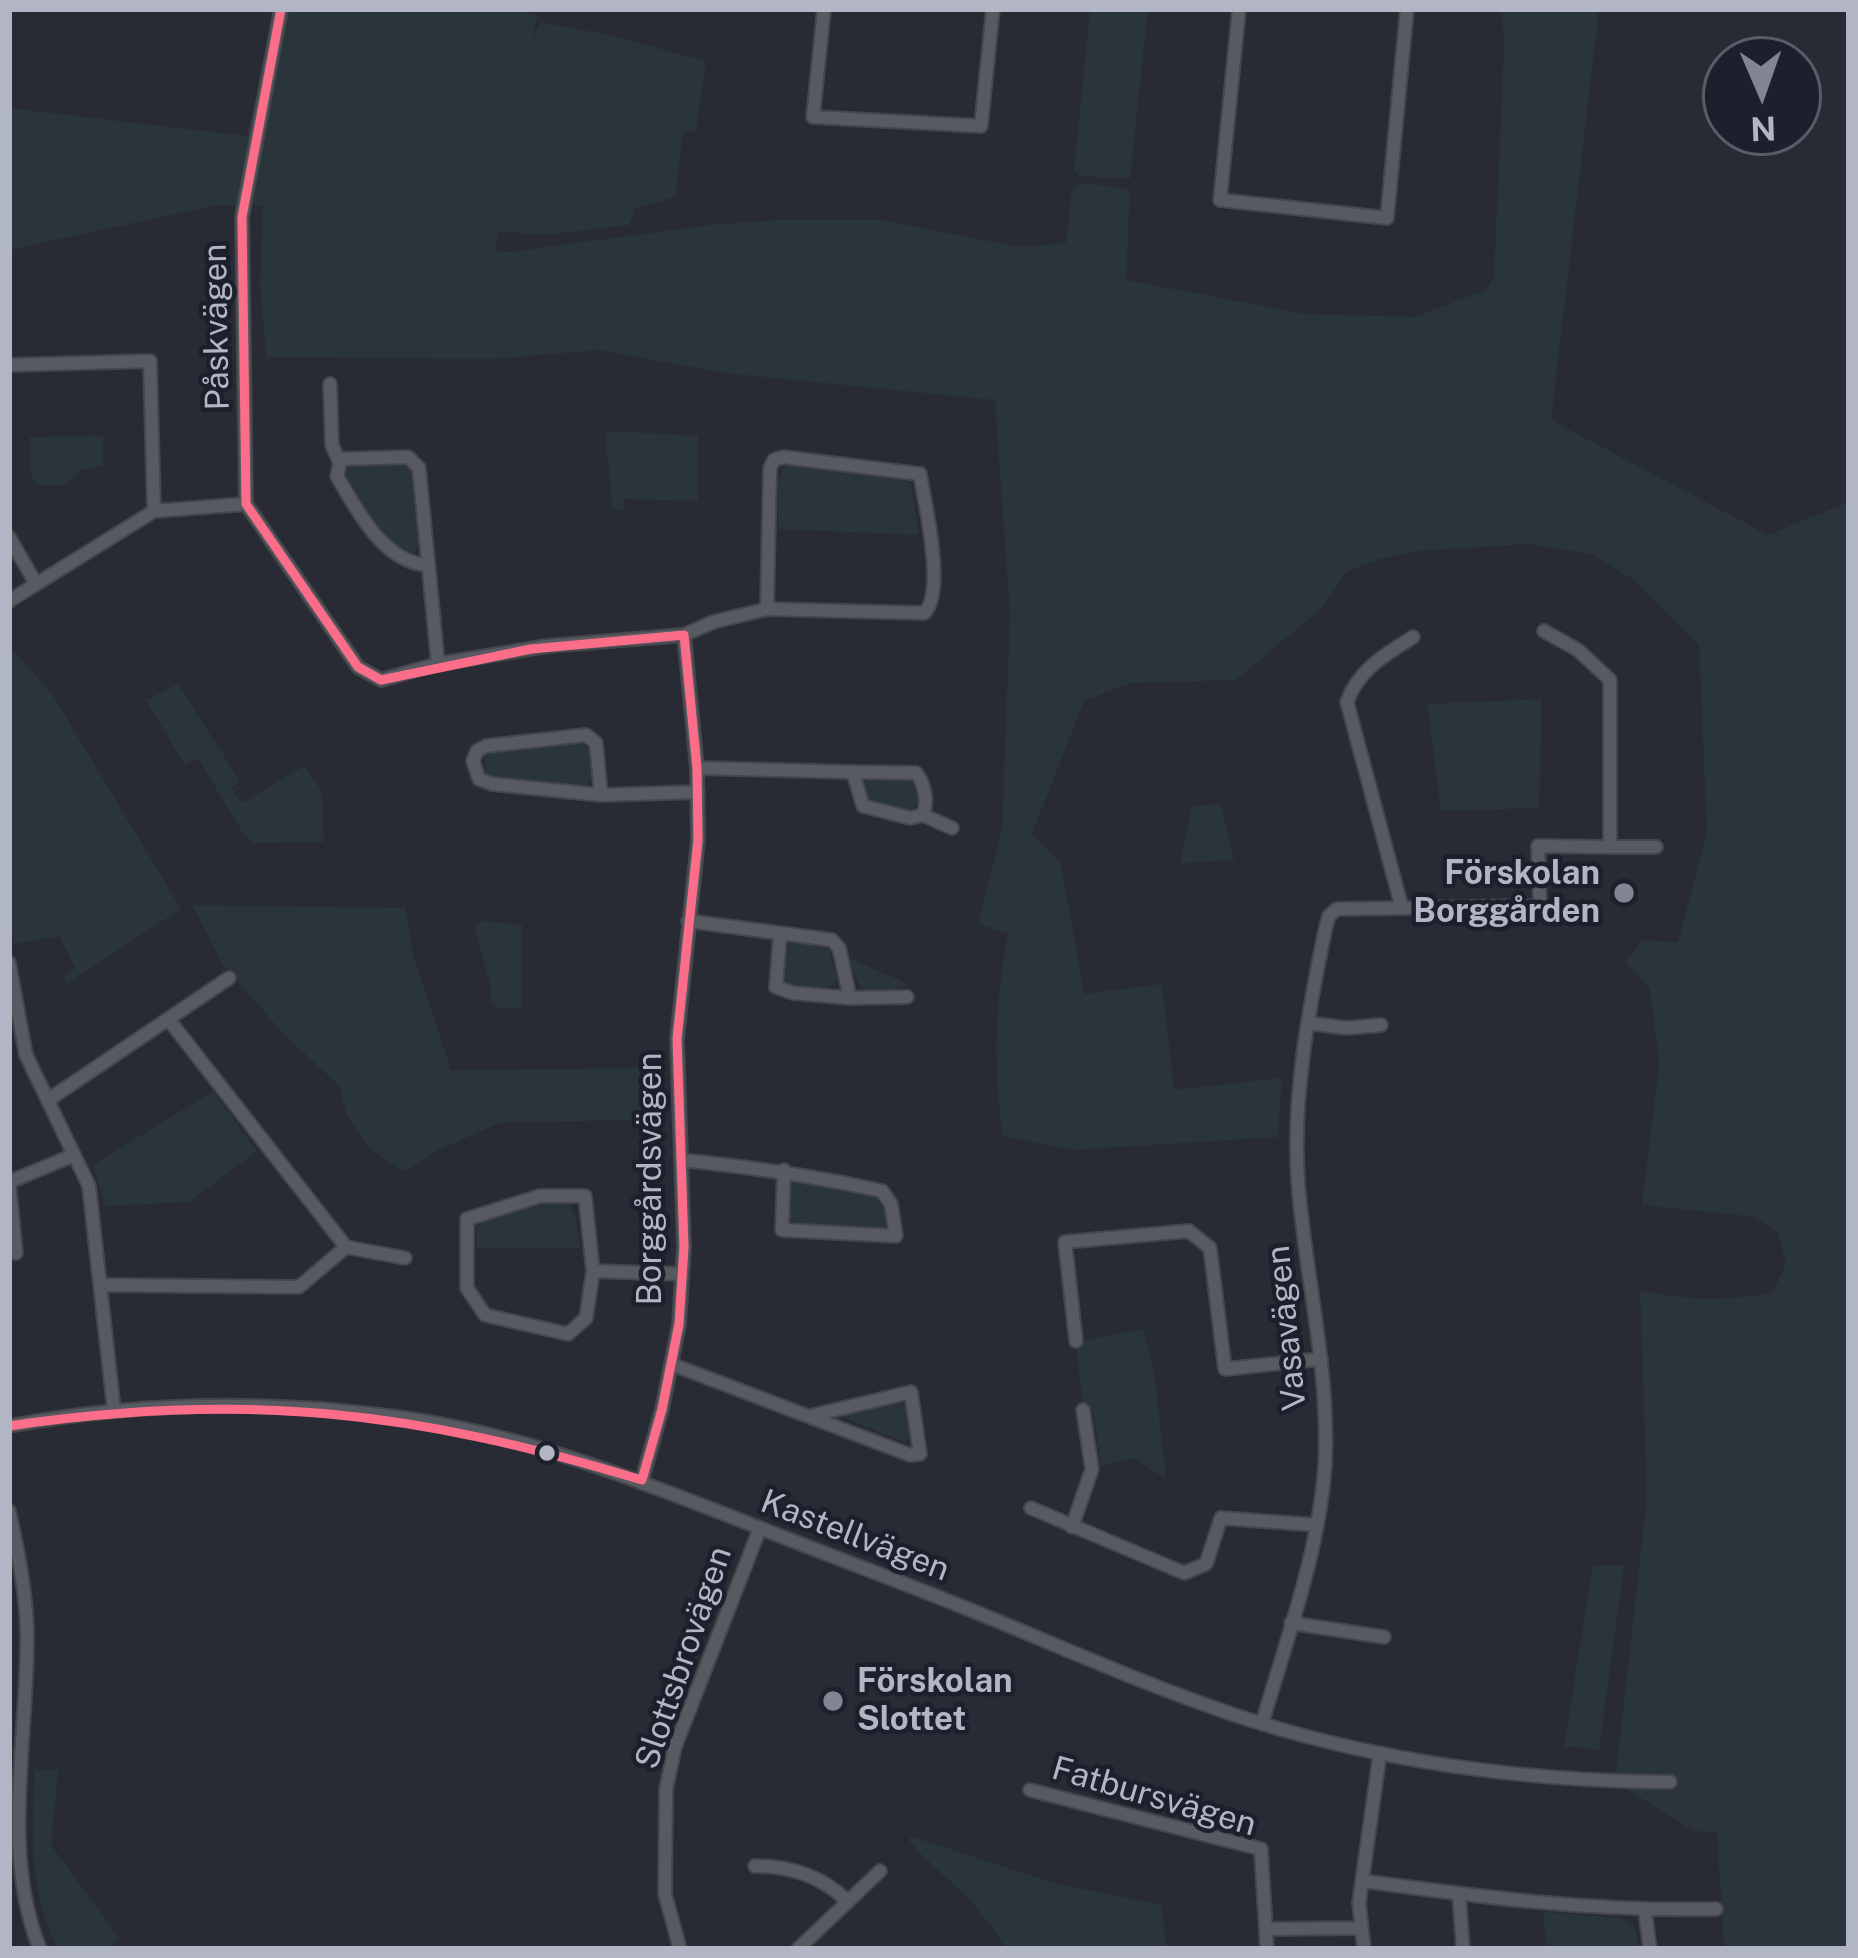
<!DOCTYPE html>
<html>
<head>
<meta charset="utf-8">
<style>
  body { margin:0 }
  #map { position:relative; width:1858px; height:1958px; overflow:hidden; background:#282b33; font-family:"Public Sans",sans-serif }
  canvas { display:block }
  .frame { position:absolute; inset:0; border:12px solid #b2b5c4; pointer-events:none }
  .north { position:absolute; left:1702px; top:36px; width:120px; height:120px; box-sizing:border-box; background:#1c202d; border:3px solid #585c69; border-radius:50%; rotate:178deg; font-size:33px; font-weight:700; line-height:48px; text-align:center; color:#b2b5c4 }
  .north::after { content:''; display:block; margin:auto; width:42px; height:54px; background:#828591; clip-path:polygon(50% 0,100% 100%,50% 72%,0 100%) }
</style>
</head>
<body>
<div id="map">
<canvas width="1858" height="1958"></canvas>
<div class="frame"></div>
<div class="north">N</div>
</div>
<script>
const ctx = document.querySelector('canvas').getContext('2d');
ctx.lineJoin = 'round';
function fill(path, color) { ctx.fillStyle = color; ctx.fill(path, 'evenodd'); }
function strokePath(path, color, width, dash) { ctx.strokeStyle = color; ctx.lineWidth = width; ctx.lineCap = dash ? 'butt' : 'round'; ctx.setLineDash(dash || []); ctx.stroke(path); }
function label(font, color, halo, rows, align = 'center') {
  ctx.font = font + ' "Public Sans",sans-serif'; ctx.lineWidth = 9; ctx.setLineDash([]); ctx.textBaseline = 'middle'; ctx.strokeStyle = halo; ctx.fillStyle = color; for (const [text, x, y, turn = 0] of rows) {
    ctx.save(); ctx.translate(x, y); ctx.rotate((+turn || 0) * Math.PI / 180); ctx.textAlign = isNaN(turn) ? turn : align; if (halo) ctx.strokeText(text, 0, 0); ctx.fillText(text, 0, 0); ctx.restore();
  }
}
fill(new Path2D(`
  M276,9h231l30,6 -5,26 8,-19 64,12 102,27 -10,70 -11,1 -3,7 -7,58 -39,11 -7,17 -84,10 -47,-4 -3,20 13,1 203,-27 66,-5h104l139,27 46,-4 6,-54 10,-6 48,6 -4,91 179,34 109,3 72,-27 8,-13 10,-230 -2,-38h97l-48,411 217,115 81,-33v1447h-125l-7,-117 -23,-1 -79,-49 32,-284 -7,-208c44,11 88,11 132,3l14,-29 -8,-31 -22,-16 -114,-12 17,-141 -9,-76 -24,-25 16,-23 36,2 29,-110 -8,-187 -68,-67 -40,-24 -64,-10 -107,7 -41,8 -33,13 -24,36 -86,72 -105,3 -47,18 -52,133 29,30 23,130 78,-10 12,106 108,-12 -4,59 -205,13 -71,-14c-8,-77 -8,-125 6,-202l-30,-11 24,-93 8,-216 -15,-214 -270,-27 -127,-23 -105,9 -227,-2 -6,-74 3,-78h-46l-208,45v-142l238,28z
  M1090,9h58l-18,170 -50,-3 -6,-6z
  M612,431l86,5v65l-74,-2 -1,11h-10l-8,-76z
  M103,436v30l-22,4 -15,15h-29l-7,-12v-36z
  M401,463l11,9 7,73 -5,8c-31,-1 -52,-52 -68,-76v-7l8,-6z
  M786,464l125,18 8,53 -141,-6v-51z
  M9,646l43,48 129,215 -115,75 -2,-8 11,-8 -16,-32 -45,8 -5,-30z
  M178,684l62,97 -9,7 11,15 62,-37 18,25 2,51 -69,1 -10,-6 -47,-79 -13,7 -39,-65z
  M1542,699l-3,109 -98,3 -14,-107z
  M581,742l9,9 2,28 -7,8 -94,-10 -5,-3 -2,-15 5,-6z
  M872,778l40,3 6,19 -4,8 -7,2 -38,-8 -6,-19z
  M1221,804l13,56 -54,3 12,-57z
  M192,905l214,3 6,43 39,119 207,-2 3,52 -159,2 -66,29 -32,21 -36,-25 -21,-31 -8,-30 -56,-53 -60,-68z
  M479,921l43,4v83h-26l-6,-7 1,-12 -16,-61z
  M797,942l32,7 8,30c-8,17 -33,7 -49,5 -8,-12 -4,-28 1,-40z
  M847,957l61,27 -26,9 -21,-4z
  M213,1091l44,60 -68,51 -84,4 -12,-41z
  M800,1179l78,18 10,21 -1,7 -7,4 -87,-5 -5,-8 2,-30z
  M568,1202l8,15 4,31h-103v-21l7,-6 63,-18z
  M1144,1329l11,51 11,99 -33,-21 -32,8 -8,-55 -10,-1 -7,-68z
  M898,1402l7,3 7,32 -8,5 -62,-25 2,-4z
  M1593,1565h31l-25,185 -35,-4z
  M35,1770h23l-7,75 69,94 -13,10h-49c-30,-58 -26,-116 -23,-179z
  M910,1836l144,47 107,22 6,44h-162c-19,-42 -65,-73 -95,-107z
  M1543,1912l78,6 15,10 3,21h-92z`), '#29353b');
const minor = new Path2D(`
  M824,9l-11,108 168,9 12,-117
  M1239,9l-19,191 167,18 20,-209
  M9,365l141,-4 4,150
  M330,384l2,61 7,16
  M246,504l112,163 23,13 57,-16 109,-18 137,-11 29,-13 54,-13 157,4c22,-20 1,-109 -4,-139l-137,-17 -9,3 -4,8 -3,141
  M246,504l-4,-287 39,-208
  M9,537l26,45
  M427,565c-44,-3 -70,-55 -90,-89l4,-17 67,-2 11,11 19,196
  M9,601l145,-90 92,-7
  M697,768l156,4 10,34 47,12 13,-3c5,-13 2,-31 -7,-42l-63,-1
  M601,795l-5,-52 -10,-8 -100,11 -9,5 -4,10 6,18 13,5 109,11 97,-3
  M923,815l29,13
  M1610,847h46
  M1402,908l-55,-206c11,-32 39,-48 66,-65
  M688,921l144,19 7,8 11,50 -57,-5 -17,-6 4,-52
  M9,963l17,92 63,131 25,224
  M850,998l57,-1
  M1308,1023l38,5 35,-3
  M48,1100l181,-122
  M681,1160c69,7 134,16 201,31l9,13 5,32 -114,-6 2,-60
  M9,1182l65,-27
  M9,1183l7,70
  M346,1247l59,11
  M593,1271l-8,-75h-45l-73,23v69l18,27 83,19 18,-16 7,-47 89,3
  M102,1285l197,2 47,-40 -177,-227
  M1076,1341l-11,-99 124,-11 21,17 15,121 96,-10
  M671,1364l239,91 10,-1 -9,-62 -101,24
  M9,1426c128,-24 259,-26 388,-9 127,17 246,65 363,111 68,27 136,52 203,79 95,38 190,82 287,113 136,43 278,61 420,62
  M642,1480l20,-71 17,-85 5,-77 -7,-208 21,-199 -1,-72 -13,-133
  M1031,1508l153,65 22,-9 15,-46 96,7
  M9,1511c9,39 17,79 18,119 2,103 -27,222 13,319
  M1072,1527l20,-58 -9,-59
  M1291,1623l93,14
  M1262,1724c24,-84 57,-171 63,-259 5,-96 -20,-189 -27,-284 -6,-84 11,-173 28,-255l3,-10 8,-7 203,-3 -2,-60 72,1v-167l-32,-30 -34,-19
  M1030,1790l231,59 6,100
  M755,1866c35,0 67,10 92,35
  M1363,1881c117,16 234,31 353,28
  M1459,1894l4,55
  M1645,1911l5,38
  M1266,1929l95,-1
  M680,1949l-15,-55 1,-105 9,-42 85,-219
  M798,1949l82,-78
  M1364,1949l-5,-46 21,-150`);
strokePath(minor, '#44464c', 16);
strokePath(minor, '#585a61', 12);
strokePath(new Path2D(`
  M246,504l112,163 23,13 150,-31 153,-14
  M246,504l-4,-287 39,-208
  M9,1426c235,-35 407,-15 633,54
  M642,1480l20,-71 17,-85 5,-77 -7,-208 21,-199 -1,-72 -13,-133`), '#fb6d88', 9);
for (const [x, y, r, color] of [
  [1624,893,12,"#828591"],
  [547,1453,10,"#b2b5c4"],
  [833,1701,12,"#828591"]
]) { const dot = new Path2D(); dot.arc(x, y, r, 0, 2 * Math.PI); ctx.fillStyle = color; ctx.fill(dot); strokePath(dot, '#1c202d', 4.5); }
label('33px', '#b2b5c4', '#1c202d', [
  ["Påskvägen",217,327,-91],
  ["Borggårdsvägen",651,1179,-90],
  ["Vasavägen",1287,1328,-96],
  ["Kastellvägen",855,1536,21],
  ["Slottsbrovägen",684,1658,-71],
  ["Fatbursvägen",1154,1797,16]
]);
label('bold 33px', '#b2b5c4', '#1c202d', [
  ["Förskolan",1600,874],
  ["Borggården",1600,912],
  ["Förskolan",857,1682,"left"],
  ["Slottet",857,1720,"left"]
], 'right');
</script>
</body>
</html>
